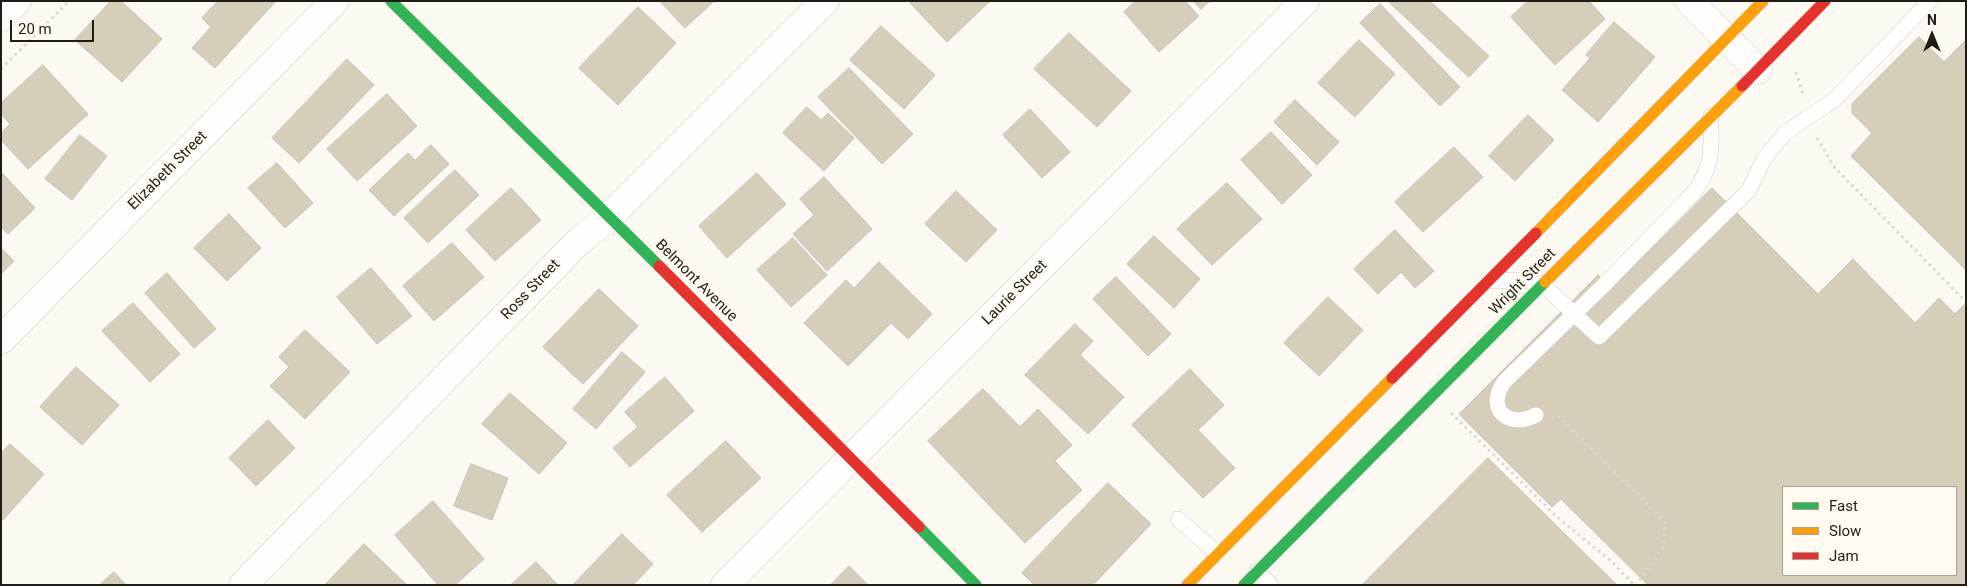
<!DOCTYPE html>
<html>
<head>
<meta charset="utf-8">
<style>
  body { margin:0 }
  #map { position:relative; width:1967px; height:586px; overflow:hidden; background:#fcf9f2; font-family:Roboto,sans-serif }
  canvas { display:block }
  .frame { position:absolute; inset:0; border:2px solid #201d17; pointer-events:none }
  .legend { position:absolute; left:1782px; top:486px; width:175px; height:90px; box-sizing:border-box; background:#fffaef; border:1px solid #a6a299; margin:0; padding:6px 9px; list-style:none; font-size:15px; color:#201d17 }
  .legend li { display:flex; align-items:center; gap:10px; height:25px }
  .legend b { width:25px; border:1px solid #a6a299 }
  .north { position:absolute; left:1907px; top:10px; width:50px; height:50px; -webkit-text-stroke:4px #fffaef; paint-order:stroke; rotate:0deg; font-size:14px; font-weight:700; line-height:20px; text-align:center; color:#201d17 }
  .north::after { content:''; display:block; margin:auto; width:18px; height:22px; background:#201d17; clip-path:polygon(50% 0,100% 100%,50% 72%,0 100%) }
  .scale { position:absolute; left:10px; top:20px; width:84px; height:22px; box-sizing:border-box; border:2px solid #201d17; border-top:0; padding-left:6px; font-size:15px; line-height:18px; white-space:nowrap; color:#201d17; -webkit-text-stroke:4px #fffaef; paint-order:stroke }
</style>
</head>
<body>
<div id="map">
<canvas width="1967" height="586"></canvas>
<div class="frame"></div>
<ul class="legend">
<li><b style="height:6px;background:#30b455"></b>Fast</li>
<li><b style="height:6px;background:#ff9f0a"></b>Slow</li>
<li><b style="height:6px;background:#e5322d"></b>Jam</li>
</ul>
<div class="north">N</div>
<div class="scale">20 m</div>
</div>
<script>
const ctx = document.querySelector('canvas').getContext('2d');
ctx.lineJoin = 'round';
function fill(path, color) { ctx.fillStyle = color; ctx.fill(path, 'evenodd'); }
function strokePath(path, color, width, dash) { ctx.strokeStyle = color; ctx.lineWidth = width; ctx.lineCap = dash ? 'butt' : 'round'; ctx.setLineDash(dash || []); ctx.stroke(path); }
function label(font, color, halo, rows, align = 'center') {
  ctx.font = font + ' Roboto,sans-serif'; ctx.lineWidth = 5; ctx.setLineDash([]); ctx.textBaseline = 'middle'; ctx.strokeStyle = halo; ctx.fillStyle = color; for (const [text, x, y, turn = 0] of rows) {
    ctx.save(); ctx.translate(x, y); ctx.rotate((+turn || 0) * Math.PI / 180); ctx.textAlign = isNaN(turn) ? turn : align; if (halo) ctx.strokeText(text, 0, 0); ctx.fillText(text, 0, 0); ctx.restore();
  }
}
const building = new Path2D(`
  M111,1h10l41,38 -40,43 -47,-42z
  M218,1h58l-61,67 -23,-20 19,-21 -9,-9z
  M660,1h54l-29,27z
  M912,1h78l-43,41 -37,-39z
  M1136,1h49l14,15 -40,36 -35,-40z
  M1193,1h17l-9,8z
  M1388,1h42l59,55 -20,21z
  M1528,1h61l16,18 -50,46 -44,-48z
  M1380,4l80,83 -20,19 -80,-83z
  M638,7l38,36 -58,62 -39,-37z
  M1614,22l41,35 -57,65 -36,-32 28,-32 -4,-3z
  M881,26l54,49 -31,34 -54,-49z
  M1069,33l62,58 -34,36 -63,-58z
  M1919,37l25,25 22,-22v230l-115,-114 21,-23 -20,-20v-9z
  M1359,40l36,34 -40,43 -37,-34z
  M347,59l27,26 -75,78 -27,-25z
  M43,65l45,49 -60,55 -27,-29v-7l9,-9 -9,-10v-11z
  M849,68l64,66 -31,30 -64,-67z
  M387,94l30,32 -60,55 -30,-32z
  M1295,100l44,42 -22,23 -43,-43z
  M807,107l14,13 7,-7 26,25 -30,33 -41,-38z
  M1030,109l40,43 -28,26 -39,-43z
  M1528,115l26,25 -39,41 -26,-25z
  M1271,132l41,43 -30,29 -41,-44z
  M80,135l27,21 -35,44 -27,-21z
  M431,145l18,19 -55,52 -25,-26 39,-37 7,7z
  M1454,147l29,30 -60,55 -28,-30z
  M277,163l36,40 -28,25 -37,-40z
  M455,170l24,25 -51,48 -24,-25z
  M1,172l34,36 -27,26 -7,-7z
  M757,173l29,31 -59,54 -28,-32z
  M824,177l48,52 -45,42 -34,-37 21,-19 -14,-16z
  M1227,183l35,36 -50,46 -35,-36z
  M511,188l30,32 -46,41 -29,-31z
  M1712,188l106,106 35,-35 62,64 24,-25 16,16 11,-11v282h-318l-87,-86 -9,8 -93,-93 139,-139 13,14zM1783,487h173v88h-173z
  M956,191l41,39 -31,32 -41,-38z
  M229,214l32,34 -34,33 -33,-33z
  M1395,230l39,41 -19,17 -14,-16 -23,22 -24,-25z
  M1154,236l46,43 -26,29 -47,-44z
  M793,238l34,37 -36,32 -34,-37z
  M452,243l32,34 -50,44 -31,-35z
  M1,248l13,13 -13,13z
  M879,262l53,52 -24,25 -17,-16 -43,43 -44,-43 42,-43 8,8z
  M371,268l41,48 -35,28 -40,-47z
  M167,273l49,56 -22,19 -49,-55z
  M1116,277l55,57 -23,22 -55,-57z
  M599,289l39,37 -55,58 -40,-37z
  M1328,297l35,33 -44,46 -35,-33z
  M133,303l47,51 -30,28 -48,-51z
  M1075,324l18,17 -13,14 44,42 -36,37 -63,-59z
  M305,330l45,42 -45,47 -35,-33 19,-19 -10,-10z
  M622,352l23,20 -49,57 -23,-20z
  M76,367l43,38 -37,40 -42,-38z
  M1190,369l34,36 -26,25 37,38 -32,30 -71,-73z
  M665,377l29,34 -64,56 -17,-19 25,-21 -13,-15z
  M983,389l37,38 18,-18 34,36 -17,16 27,29 -57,53 -97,-102z
  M510,393l57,50 -28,31 -57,-50z
  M268,420l27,28 -39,38 -27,-28z
  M726,441l35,37 -59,54 -35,-37z
  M10,444l34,30 -41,46 -2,-2v-64z
  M1488,458l80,79 49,48h-255z
  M471,464l37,14 -16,42 -38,-14z
  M1108,483l43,41 -58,61h-59l-12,-12z
  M433,501l51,58 -29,26h-17l-43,-50z
  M622,534l31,30 -20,21h-60z
  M364,544l43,41h-82z
  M536,562l22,23h-47z
  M849,566l19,19h-37z
  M114,572l12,13h-26z`);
fill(building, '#d7ceb9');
strokePath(building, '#c4c1bb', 1);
const lane = new Path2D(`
  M1489,281l32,-1 21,4 57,53 150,-147 15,-31 20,-25 51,-35 95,-98
  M1536,415c-27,14 -51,-5 -32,-33l102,-99 89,-92c19,-27 16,-43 16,-75
  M1178,519l39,34
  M1257,571l14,14`);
const street = new Path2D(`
  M1689,1l69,69
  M1,17l16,-16
  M1,340l334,-339
  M243,585l336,-344 31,-25 215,-215
  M725,585l580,-584`);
const fast = new Path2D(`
  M391,1l268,265
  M919,527l57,58
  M1244,585l301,-303`);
const slow = new Path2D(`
  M1536,233l227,-232
  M1545,282l197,-196
  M1187,585l205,-207`);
const jam = new Path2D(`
  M1742,86l83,-85
  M659,266l260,261
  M1392,378l144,-145`);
strokePath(lane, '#cecbc4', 16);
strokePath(street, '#cecbc4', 29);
strokePath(fast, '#cecbc4', 12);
strokePath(slow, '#cecbc4', 12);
strokePath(jam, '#cecbc4', 12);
strokePath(new Path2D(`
  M1,69l68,-68
  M1796,72l7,22
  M1817,138l18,30 131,134
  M1451,413l106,104 54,44 23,24
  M1558,416l107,106 -1,24 -28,39`), '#d8d8d6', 3, [2.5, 4]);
strokePath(lane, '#fffefd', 15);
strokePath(street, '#fffefd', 28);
strokePath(fast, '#30b455', 11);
strokePath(slow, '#ff9f0a', 11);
strokePath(jam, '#e5322d', 11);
label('15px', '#201d17', '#fffaef', [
  ["Elizabeth Street",168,171,-45],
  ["Belmont Avenue",696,281,45],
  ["Wright Street",1523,282,-45],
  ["Ross Street",531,290,-46],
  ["Laurie Street",1015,293,-45]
]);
</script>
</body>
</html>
